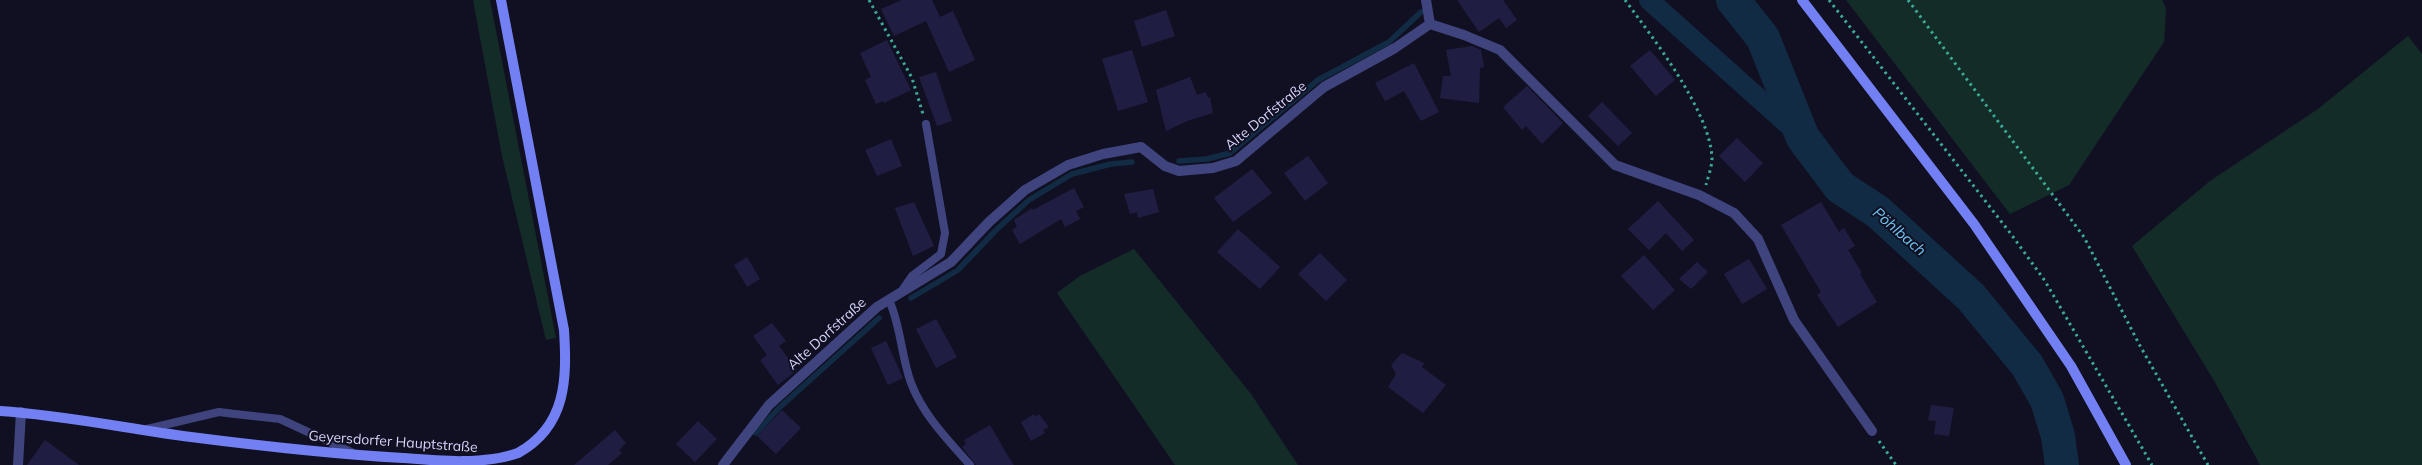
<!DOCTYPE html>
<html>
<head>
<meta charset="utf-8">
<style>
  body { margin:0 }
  canvas { display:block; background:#111022 }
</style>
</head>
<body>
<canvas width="2422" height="465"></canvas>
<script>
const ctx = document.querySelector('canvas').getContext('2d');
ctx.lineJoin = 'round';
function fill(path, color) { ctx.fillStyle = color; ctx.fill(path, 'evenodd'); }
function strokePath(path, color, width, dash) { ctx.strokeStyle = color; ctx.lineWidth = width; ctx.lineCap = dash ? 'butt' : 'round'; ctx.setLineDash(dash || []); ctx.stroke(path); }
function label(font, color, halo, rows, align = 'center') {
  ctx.font = font + ' Mulish,sans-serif'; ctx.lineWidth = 4; ctx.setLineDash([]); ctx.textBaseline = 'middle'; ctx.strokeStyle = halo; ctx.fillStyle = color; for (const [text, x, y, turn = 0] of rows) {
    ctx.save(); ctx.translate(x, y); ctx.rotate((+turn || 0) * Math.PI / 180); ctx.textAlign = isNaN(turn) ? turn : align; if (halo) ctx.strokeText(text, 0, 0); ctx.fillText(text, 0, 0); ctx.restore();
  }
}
fill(new Path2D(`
  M473,0h17l66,338 -10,2 -44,-184z
  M1846,0h316l4,8 -2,34 -95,143 -59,29z
  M2408,36l14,18v411h-162l-44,-81 -84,-138 78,-65 108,-72z
  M1134,249l117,145 47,71h-123l-118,-172 23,-17z`), '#132c28');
strokePath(new Path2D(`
  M1179,161l28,-2 23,-6 88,-73 71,-38 32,-30
  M911,298l47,-28 38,-40 33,-30 43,-26 39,-10 21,-2
  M756,433l23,-25 100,-90`), '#122b44', 5.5);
strokePath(new Path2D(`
  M1649,0l154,138`), '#122b44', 20);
strokePath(new Path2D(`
  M1733,0l30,38 40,100 37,49 38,25 93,85 56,68 20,35 11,36 4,29`), '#122b44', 34);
fill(new Path2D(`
  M902,0h30l8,17 13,-6 22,49 -26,12 -23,-51 -32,15 -13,-27z
  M1457,0h46l14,20 -11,8 -7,-10 -20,14z
  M1166,10l9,26 -33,11 -8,-26z
  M887,40l24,50 -27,13 -1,-2 -7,3 -11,-24 6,-3 -11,-24z
  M1472,46l9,4 3,17 -4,1 -1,35 -39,-5 3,-22h8l-5,-26z
  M1132,50l16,52 -30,9 -16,-52z
  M1650,50l25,30 -19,16 -26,-30z
  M1414,63l25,49 -18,9 -17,-30 -19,10 -10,-18z
  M936,72l16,49 -15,5 -18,-49z
  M1190,77l7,18 9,-3 2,6 2,-1 3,16 -26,8 -21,10 -10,-41z
  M1527,86l36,37 -21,21 -16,-18 -4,4 -19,-23z
  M1602,102l30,31 -14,13 -30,-30z
  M1737,138l26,25 -18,19 -26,-26z
  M891,139l11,27 -25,10 -12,-26z
  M1308,156l20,27 -23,18 -21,-28z
  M1252,169l20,24 -39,29 -19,-24z
  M1074,188l10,19 -8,4 4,8 -15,8 -4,-8 -41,25 -8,-14 5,-3 -3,-7 18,-12 1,2z
  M1153,189l6,23 -21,6 -1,-6 -7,2 -6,-20z
  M1658,201l36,39 -12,11 -16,-18 -17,17 -21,-21z
  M914,202l20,44 -21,10 -18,-48z
  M1821,202l18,30 5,-4 11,18 -7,4 14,23 -2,1 17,28 -39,25 -21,-32 4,-3 -40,-67z
  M1238,229l42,38 -20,22 -43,-37z
  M1320,253l27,27 -21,21 -28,-27z
  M1644,255l31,35 -22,20 -32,-34z
  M747,257l13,22 -13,8 -13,-22z
  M1749,259l18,30 -25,15 -18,-30z
  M1697,262l11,10 -17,17 -12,-10z
  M936,319l21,38 -21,11 -20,-39z
  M772,323l14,18 -7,5 18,24 -19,15 -18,-25 7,-5 -14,-19z
  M886,341l17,37 -15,7 -17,-37z
  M1402,353l22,10 -2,4 24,18 -23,28 -35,-26 8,-13 -5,-9z
  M1931,405l23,3 -5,28 -15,-2 2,-13 -8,-1z
  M782,410l19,18 -25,26 -19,-18z
  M1034,414l2,3 3,-3 10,13 -6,3 2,3 -14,8 -10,-19z
  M698,421l19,18 -22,23 -19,-18z
  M990,425l18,31 6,9h-38l-14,-18 4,-3 -2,-4z
  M615,430l11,13 -7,7 3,3 -14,12h-34z
  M45,440l34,25h-52z`), '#201d42');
strokePath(new Path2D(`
  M869,0l43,78 11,36
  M1625,0c28,38 85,111 87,158 0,9 -4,19 -6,27
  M1829,0l182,234 34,47 107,184
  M1908,0l176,237 55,107 69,121
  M1879,441l17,24`), '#39ac97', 3, [2.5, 4]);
strokePath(new Path2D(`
  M903,289l9,-13 29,-22 4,-21 -19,-109
  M889,300c12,26 12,56 22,83 12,32 37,57 59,82
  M147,429l72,-17 16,2 45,5 73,34`), '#3f447e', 8);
strokePath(new Path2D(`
  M1426,0l4,24
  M1430,24l34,11 36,15 115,115 84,30 35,18 24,26 36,81 78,111
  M18,465l3,-53
  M723,465l46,-60 108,-98 74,-45 38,-40 36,-32 43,-25 35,-11 38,-7 24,19 14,5 34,-3 23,-7 88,-74 71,-39 35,-24`), '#3f447e', 10);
strokePath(new Path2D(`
  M1802,0l172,224 97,142 55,99
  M0,411c64,4 128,18 191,26 70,9 141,17 212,21 36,3 82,7 115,-5 49,-27 49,-75 46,-123l-63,-330`), '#7380f4', 10);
label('14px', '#d5d5fc', '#111022', [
  ["Alte Dorfstraße",1266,116,-39],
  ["Alte Dorfstraße",827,334,-42],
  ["Geyersdorfer Hauptstraße",393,442,4]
]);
label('italic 15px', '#6bc5f3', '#111022', [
  ["Pöhlbach",1899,232,41]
]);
</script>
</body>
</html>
